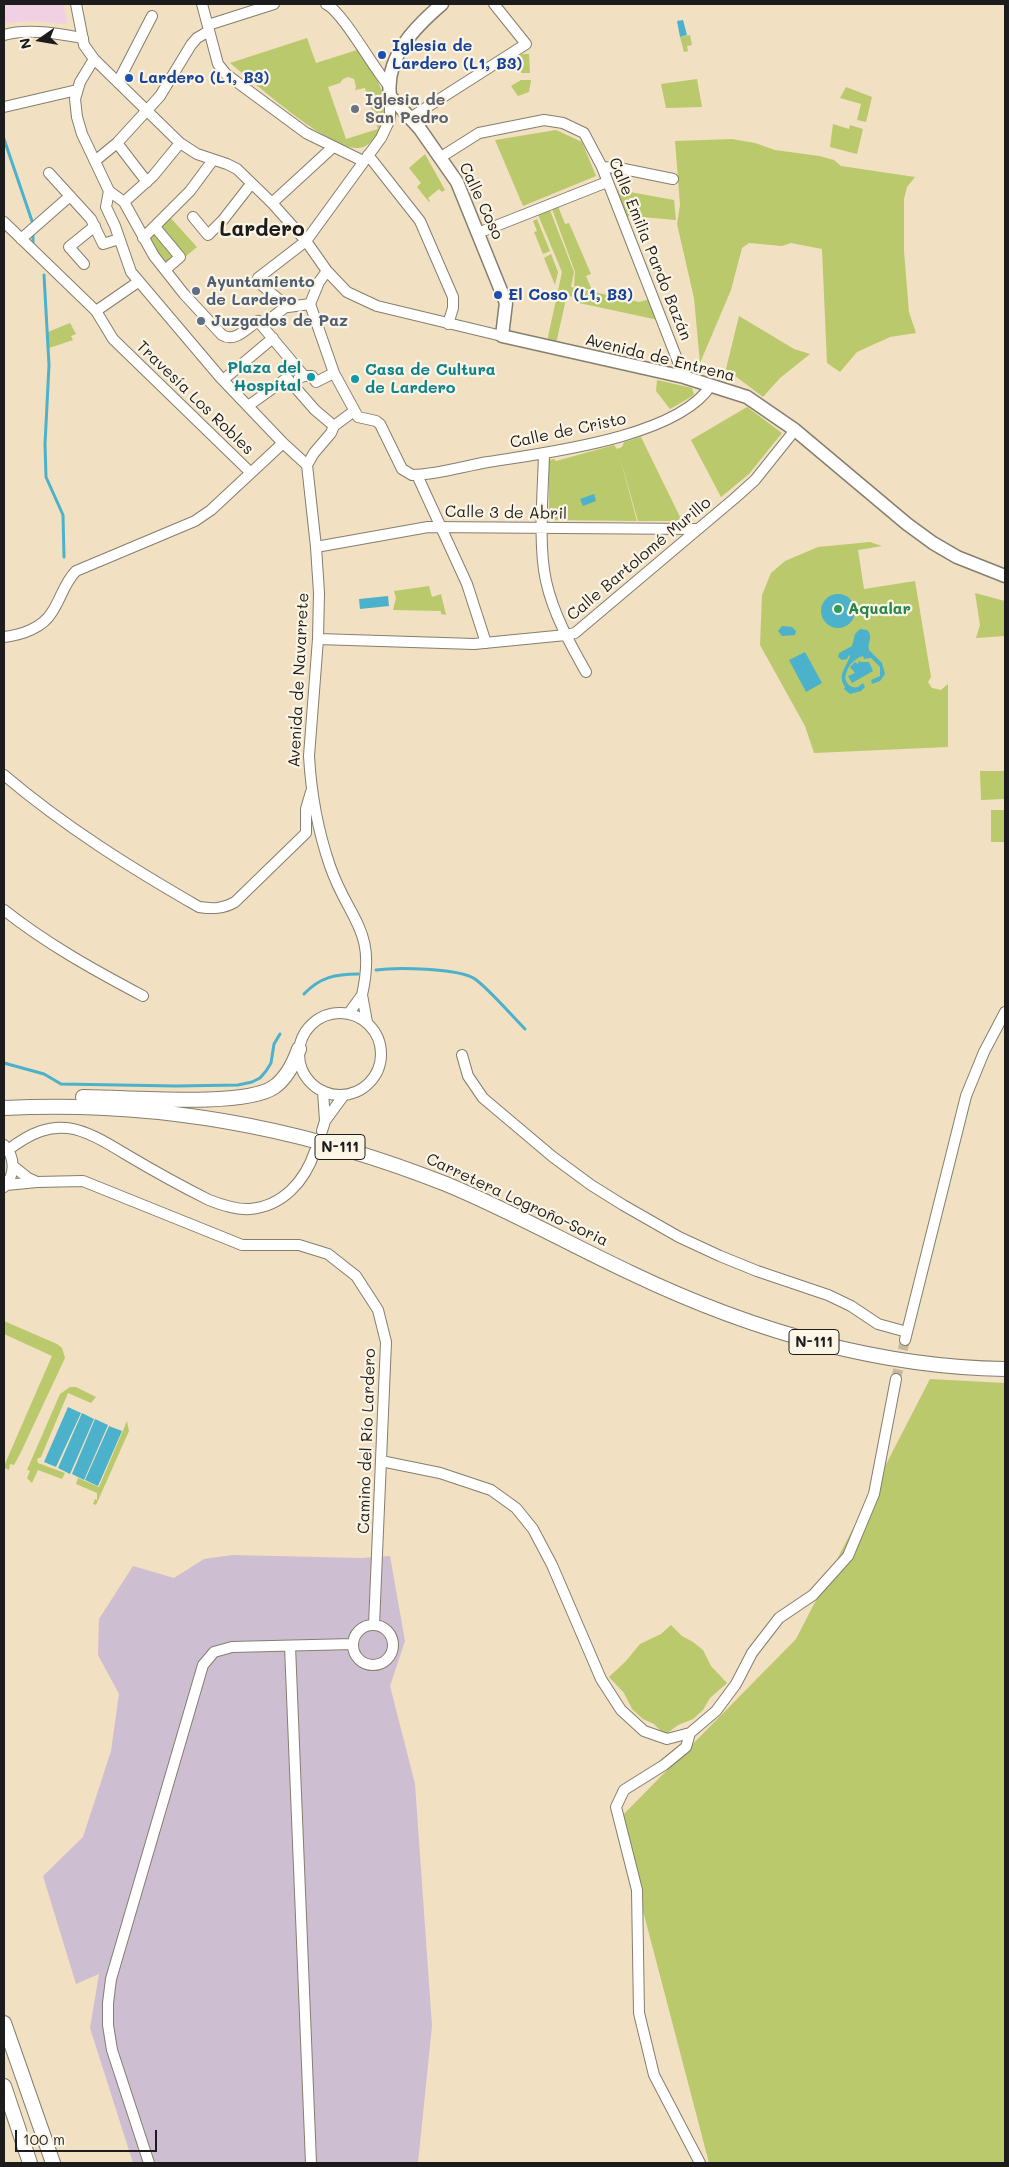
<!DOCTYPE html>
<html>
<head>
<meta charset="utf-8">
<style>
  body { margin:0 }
  #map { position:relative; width:1009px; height:2167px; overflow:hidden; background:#f1e0c1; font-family:Mali,sans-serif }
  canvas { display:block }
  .frame { position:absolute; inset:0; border:5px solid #1c1c1c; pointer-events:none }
  .north { position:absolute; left:15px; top:15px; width:50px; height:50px; -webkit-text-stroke:4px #fcf5e5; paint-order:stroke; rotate:257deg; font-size:14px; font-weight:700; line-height:20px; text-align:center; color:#1c1c1c }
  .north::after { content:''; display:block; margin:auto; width:18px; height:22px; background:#1c1c1c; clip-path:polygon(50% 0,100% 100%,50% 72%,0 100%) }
  .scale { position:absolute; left:15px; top:2130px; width:142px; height:22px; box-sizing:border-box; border:2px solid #1c1c1c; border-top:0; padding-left:6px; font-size:15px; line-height:18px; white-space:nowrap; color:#1c1c1c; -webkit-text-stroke:4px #fcf5e5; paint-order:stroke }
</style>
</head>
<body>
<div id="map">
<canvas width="1009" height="2167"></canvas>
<div class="frame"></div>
<div class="north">N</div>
<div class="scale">100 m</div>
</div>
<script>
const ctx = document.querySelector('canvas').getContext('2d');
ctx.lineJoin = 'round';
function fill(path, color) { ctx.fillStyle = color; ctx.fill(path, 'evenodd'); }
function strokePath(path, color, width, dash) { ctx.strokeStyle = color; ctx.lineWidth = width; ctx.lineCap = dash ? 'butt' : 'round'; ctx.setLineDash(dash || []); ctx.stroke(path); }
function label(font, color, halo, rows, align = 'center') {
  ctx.font = font + ' Mali,sans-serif'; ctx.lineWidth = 4.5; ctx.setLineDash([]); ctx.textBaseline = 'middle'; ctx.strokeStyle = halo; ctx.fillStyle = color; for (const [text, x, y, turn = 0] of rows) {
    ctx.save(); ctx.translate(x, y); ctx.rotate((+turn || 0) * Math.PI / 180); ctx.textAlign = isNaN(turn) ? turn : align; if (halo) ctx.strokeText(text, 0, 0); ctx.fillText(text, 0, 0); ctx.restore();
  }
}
fill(new Path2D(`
  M4,4h59l4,16 -2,4 -31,-3 -30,2z`), '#f1d0e3');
fill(new Path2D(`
  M232,1555l130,3 28,-2 15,85 -15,45 25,98 17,242 -14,137h-285l-43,-135 9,-54 -23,10 -33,-108 40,-39 28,-86 8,-57 -21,-39 1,-36 34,-53 41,12 30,-19z`), '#cebed1');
fill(new Path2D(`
  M690,35l2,10 -5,1 1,5 -4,1 -4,-15z
  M307,38l9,25 41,-13c15,22 37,47 25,76 -4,8 -13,22 -24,22 -29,2 -103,-65 -128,-85zM348,77l6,2 2,8 -1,3 10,-2 13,41 -32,10 -18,-52 12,-4 3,-4z
  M522,54h7l1,19h-8l-6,-5v-10z
  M697,79l5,28 -36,1 -5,-24z
  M521,80h10l-2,12 -11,4 -7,-10z
  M846,87l26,10 -6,25 -9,-2 4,-16 -21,-6z
  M833,124l16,5 1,-4 13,4 -6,25 -27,-7z
  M556,130l26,12 14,34 -73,30 -28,-66z
  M732,139l23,4 20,7 44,6 15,4 7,6 74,11 -8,10 -3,12v52l5,61 7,21 -26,4 -33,15 -17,20 -13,-9 -5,-114 -31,-6 -9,3 -33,-3 -7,5 -11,42 -31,73 -6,-65 -17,-74 3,-19 -5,-64z
  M425,154l20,36 -3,2 -3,-3 -11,9 2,3 -1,1 -12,-15 4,-4 -12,-15z
  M619,190l55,10 2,20 -46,-4 -6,2 -10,-25z
  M548,205l26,67 -3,15 68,15 15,-4 9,23 -84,-18 1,-4 -11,-3 -3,3 -11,49 -9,-2 16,-74 -26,-62z
  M558,206l7,18 4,-1 22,51 -5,2 6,14 -18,-4 1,-14 -23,-63z
  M167,214l30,33 -30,25 -24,-34z
  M537,219l13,32 -7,3 -9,-22 3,-1 -4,-10z
  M551,254l7,18 -3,13 -11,-27z
  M739,316l55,33 16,5 -30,24 -17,19 -37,-28z
  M70,323l6,11 -5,2 2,4 -24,8 -1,-16z
  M657,380l35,8 2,7 -24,14 -14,-18z
  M747,407l35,26 -33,41 -28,23 -30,-57z
  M641,437l41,84h-44l-20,-70 19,70 -88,-1v-60l5,-1 2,2 58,-16 3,4 5,-2 2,-5z
  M870,542l12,4 -24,4 6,39 51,-8 16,96 -3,5 4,6 9,2 7,-6v63l-134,6 -9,-27 -45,-81 2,-50 9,-22 14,-12 33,-14z
  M429,586l3,11 9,-3 5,21 -5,-1v-3l-48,-1 3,-12 -2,-7z
  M975,593l30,8v35l-29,2 4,-13z
  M980,771h25v28l-24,1z
  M991,810h14v32h-14z
  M4,1321l53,23 5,4 3,10 -44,94 -7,13 -4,-1 -1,6 -4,-2 -1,2v-4l48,-110 -48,-22z
  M930,1379l75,4v780h-296l-90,-344 177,-180z
  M70,1387h6l20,10 -5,6 -23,-10 -27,64 -4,2 1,4 27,10 -3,6 -24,-9 -6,13 -5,-5 3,-7 -3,-1 33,-76z
  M127,1421l2,10 -33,74 -3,-1 2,-5 2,1v-7l-21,-9 2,-6 21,9z
  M671,1625l11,11 11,6 10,8 8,16 16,17 -17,15 -7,12 -10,9 -15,6 -13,10 -11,-11 -11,-5 -11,-10 -8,-16 -15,-16 17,-16 14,-17 21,-10z`), '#bac96b');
fill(new Path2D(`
  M683,20l4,15 -7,2 -3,-16z
  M594,494l2,7 -13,5 -3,-7z
  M821 611a17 17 0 1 1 34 0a17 17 0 1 1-34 0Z
  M388,596l1,10 -29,3 -1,-10z
  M782,626l10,1 4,4 -1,4 -13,1 -4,-5z
  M860,629l7,1c7,7 0,12 2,20l13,13 3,11 -5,7 -8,3 -1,-4 9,-4v-9l-9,-9 -7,1 -1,-3c-10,3 -16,11 -18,22 2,6 6,11 13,9l5,-4 2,4 -4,4 -11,3 -6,-5 1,-2c-8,-12 1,-19 5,-31l-1,-1 -2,4 -5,1 -4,-3 1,-4 13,-7 3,-12z
  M805,652l17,31 -16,9 -17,-32z
  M859,660l1,2h9l4,9 -21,12 -4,-7 7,-3 -5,-6 5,-5 3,2z
  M68,1407l13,6 -25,54 -12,-5z
  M82,1413l12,6 -24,55 -12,-6z
  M95,1419l13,6 -24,55 -12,-6z
  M109,1426l13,5 -24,55 -13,-6z`), '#4cb1cb');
strokePath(new Path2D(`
  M4,139l28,82
  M33,243v-10
  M44,275l5,90 -4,79 1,33 17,38 1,42
  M376,970c20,-3 83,-2 99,9 15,11 36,36 50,50
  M304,994c16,-17 32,-20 54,-20
  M4,1063l40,11 17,10 115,2 62,-1 14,-3 8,-4 6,-7 5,-8 3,-19 6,-10`), '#4cb1cb', 3);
strokePath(new Path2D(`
  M896,1379l9,-39`), '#c6b9a0', 10, [10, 5]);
const minor = new Path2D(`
  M76,4l8,41 10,14 86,84 17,11 30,10 10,5 35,34 34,38 21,30 20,21 30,14 125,30
  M202,4l16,60 8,10 80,59 57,28
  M326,4c17,8 47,64 63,82
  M208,25l66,-21
  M4,35c24,-7 54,-1 79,3
  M94,59l-14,23 -5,17 2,18 5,17 27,57 15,11 30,54 30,38 38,41c13,8 25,-7 36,-14l46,55
  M118,82l34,-66
  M4,107l73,-17
  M410,118l116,-74 -32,-40
  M117,143l30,39
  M368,155l52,66 33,76v11l-5,16
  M441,157l38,-24 65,-13 19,3 21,10 18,34 82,210
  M95,161l22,-18 43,-47 31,-51 6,-7 12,-7
  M602,167l17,1 54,11
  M49,173l42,46 12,25 16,-5
  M109,191l-3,16 9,19 16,46 89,105 63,66 24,22
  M124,202l29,-26 27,-33
  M272,203l61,-56
  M193,217l15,18 15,-15 28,-36
  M4,222l92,89 17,28 137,133
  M155,227l25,30 -15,13
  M478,233l129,-51
  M143,238l47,-47 23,-31
  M21,239l49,-43
  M84,264l-15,-17 26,-21
  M327,271l-8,11 -9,22 24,69 24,44 18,4 4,3 22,45 10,6c25,0 52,-9 76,-13 57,-9 191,-25 223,-77
  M310,304l-22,3 -30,-25v-4l48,-37 75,-103 9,-19v-23
  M96,311l42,-29
  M262,325l25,-19
  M299,378l5,-2h8l4,6 18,-9
  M223,380l50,-42
  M248,406l39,-28 28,32 19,16
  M334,426l-3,7 -17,20 -7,12 9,82 3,46 -1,46 -9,117c2,36 9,75 21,110 19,55 47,63 32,129
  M334,426l20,-15
  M544,454c-1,38 -6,91 2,127 7,32 24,63 40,91
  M417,475l50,109 19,59
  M316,547l112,-20 269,2
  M4,637c17,-2 39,-9 48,-25 9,-13 12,-29 24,-41l119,-50 16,-11 72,-67
  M318,639l156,5 92,-9 9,-2 160,-135 20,-18 40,-50
  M4,775c60,51 127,93 195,132 14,2 24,2 36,-5l71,-69v-24l5,-17
  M4,910c43,34 90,60 139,86
  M299 1054a41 41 0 1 1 82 0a41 41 0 1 1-82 0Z
  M349,1013l13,-18 5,27
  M462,1055l6,21 15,22 70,59 38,28 32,20 56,32 41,19 37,15 71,24 23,11 27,18 29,8
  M323,1091l2,30 19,-26
  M322,1131l3,-10
  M4,1145c11,12 12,29 0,42
  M8,1150c48,-37 73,-23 119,5 27,16 54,31 82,45 13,5 27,10 41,9 33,-3 55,-28 65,-58
  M37,1182l46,-1 159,64h57l29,9 28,22 22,34 8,32 -12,283
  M6,1185l31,-3 -9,-4 -15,-12
  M905,1340l61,-244 18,-44 21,-40
  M381,1461l59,12 51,17 25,18 17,21 19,36 49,114 20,31 23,21 23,8 23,-6 26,-22 20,-27 16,-31 27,-35 34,-23 35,-39 26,-62 22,-115
  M353 1645a20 20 0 1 1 40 0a20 20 0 1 1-40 0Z
  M290,1646l21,517
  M690,1733l-4,14 -22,18 -40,25 -8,17 21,83 2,123 15,62 46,88
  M149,2163l-37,-113 -4,-25v-22l3,-24 92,-314 11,-13 18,-5 121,-3`);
const major = new Path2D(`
  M442,4c-27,23 -57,53 -52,92l30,33 37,53 49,121 -4,33 182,41 63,20 48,33 112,94 26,19 24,14 48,19`);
const highway = new Path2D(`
  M83,1097c41,0 161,11 191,-10 13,-9 20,-24 25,-38
  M4,1108c152,-8 301,20 442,76 63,26 123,60 185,89 117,56 244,94 374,96
  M4,2023l49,140
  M4,2086l26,77`);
strokePath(minor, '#867e6e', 12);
strokePath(major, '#867e6e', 15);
strokePath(highway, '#867e6e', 16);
strokePath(minor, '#fff', 10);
strokePath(major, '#fff', 12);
strokePath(highway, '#fff', 14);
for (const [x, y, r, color] of [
  [382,55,5,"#1a4fb4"],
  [129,78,5,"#1a4fb4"],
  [355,109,5,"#6b7280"],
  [196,291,5,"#5c6f8a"],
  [498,295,5,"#1a4fb4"],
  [201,321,5,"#5c6f8a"],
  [311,377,5,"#0f9aa8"],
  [355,379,5,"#0f9aa8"],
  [838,609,5,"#2e9e5b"]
]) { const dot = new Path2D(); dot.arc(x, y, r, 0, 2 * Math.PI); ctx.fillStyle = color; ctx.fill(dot); strokePath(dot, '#fcf5e5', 2); }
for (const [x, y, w] of [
  [340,1147,50],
  [814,1342,50]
]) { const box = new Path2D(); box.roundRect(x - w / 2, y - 12.5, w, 25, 4); ctx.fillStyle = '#fcf5e5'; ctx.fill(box); strokePath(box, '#1c1c1c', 1); }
label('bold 15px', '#1c1c1c', null, [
  ["N-111",340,1147],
  ["N-111",814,1342]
]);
label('bold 16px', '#164399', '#fcf5e5', [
  ["Iglesia de",392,46],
  ["Lardero (L1, B3)",392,64],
  ["Lardero (L1, B3)",139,78],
  ["El Coso (L1, B3)",508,295]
], 'left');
label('bold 16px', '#5b616d', '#fcf5e5', [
  ["Iglesia de",365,100],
  ["San Pedro",365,118]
], 'left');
label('16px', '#1c1c1c', '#fcf5e5', [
  ["Calle Coso",481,201,65],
  ["Calle Emilia Pardo Bazán",650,249,68],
  ["Avenida de Entrena",660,358,14],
  ["Travesía Los Robles",195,398,44],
  ["Calle de Cristo",568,431,-12],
  ["Calle 3 de Abril",506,513,1],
  ["Calle Bartolomé Murillo",639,559,-40],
  ["Avenida de Navarrete",299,680,-87],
  ["Carretera Logroño-Soria",517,1200,25],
  ["Camino del Río Lardero",367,1441,-88]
]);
label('bold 16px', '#4e5e75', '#fcf5e5', [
  ["Ayuntamiento",206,282],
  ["de Lardero",206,300],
  ["Juzgados de Paz",211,321]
], 'left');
label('bold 16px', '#0d838f', '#fcf5e5', [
  ["Plaza del",301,368],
  ["Hospital",301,386],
  ["Casa de Cultura",365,370,"left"],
  ["de Lardero",365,388,"left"]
], 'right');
label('bold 16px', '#27864d', '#fcf5e5', [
  ["Aqualar",848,609]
], 'left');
label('bold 21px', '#1c1c1c', '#fcf5e5', [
  ["Lardero",262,230]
]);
</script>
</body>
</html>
